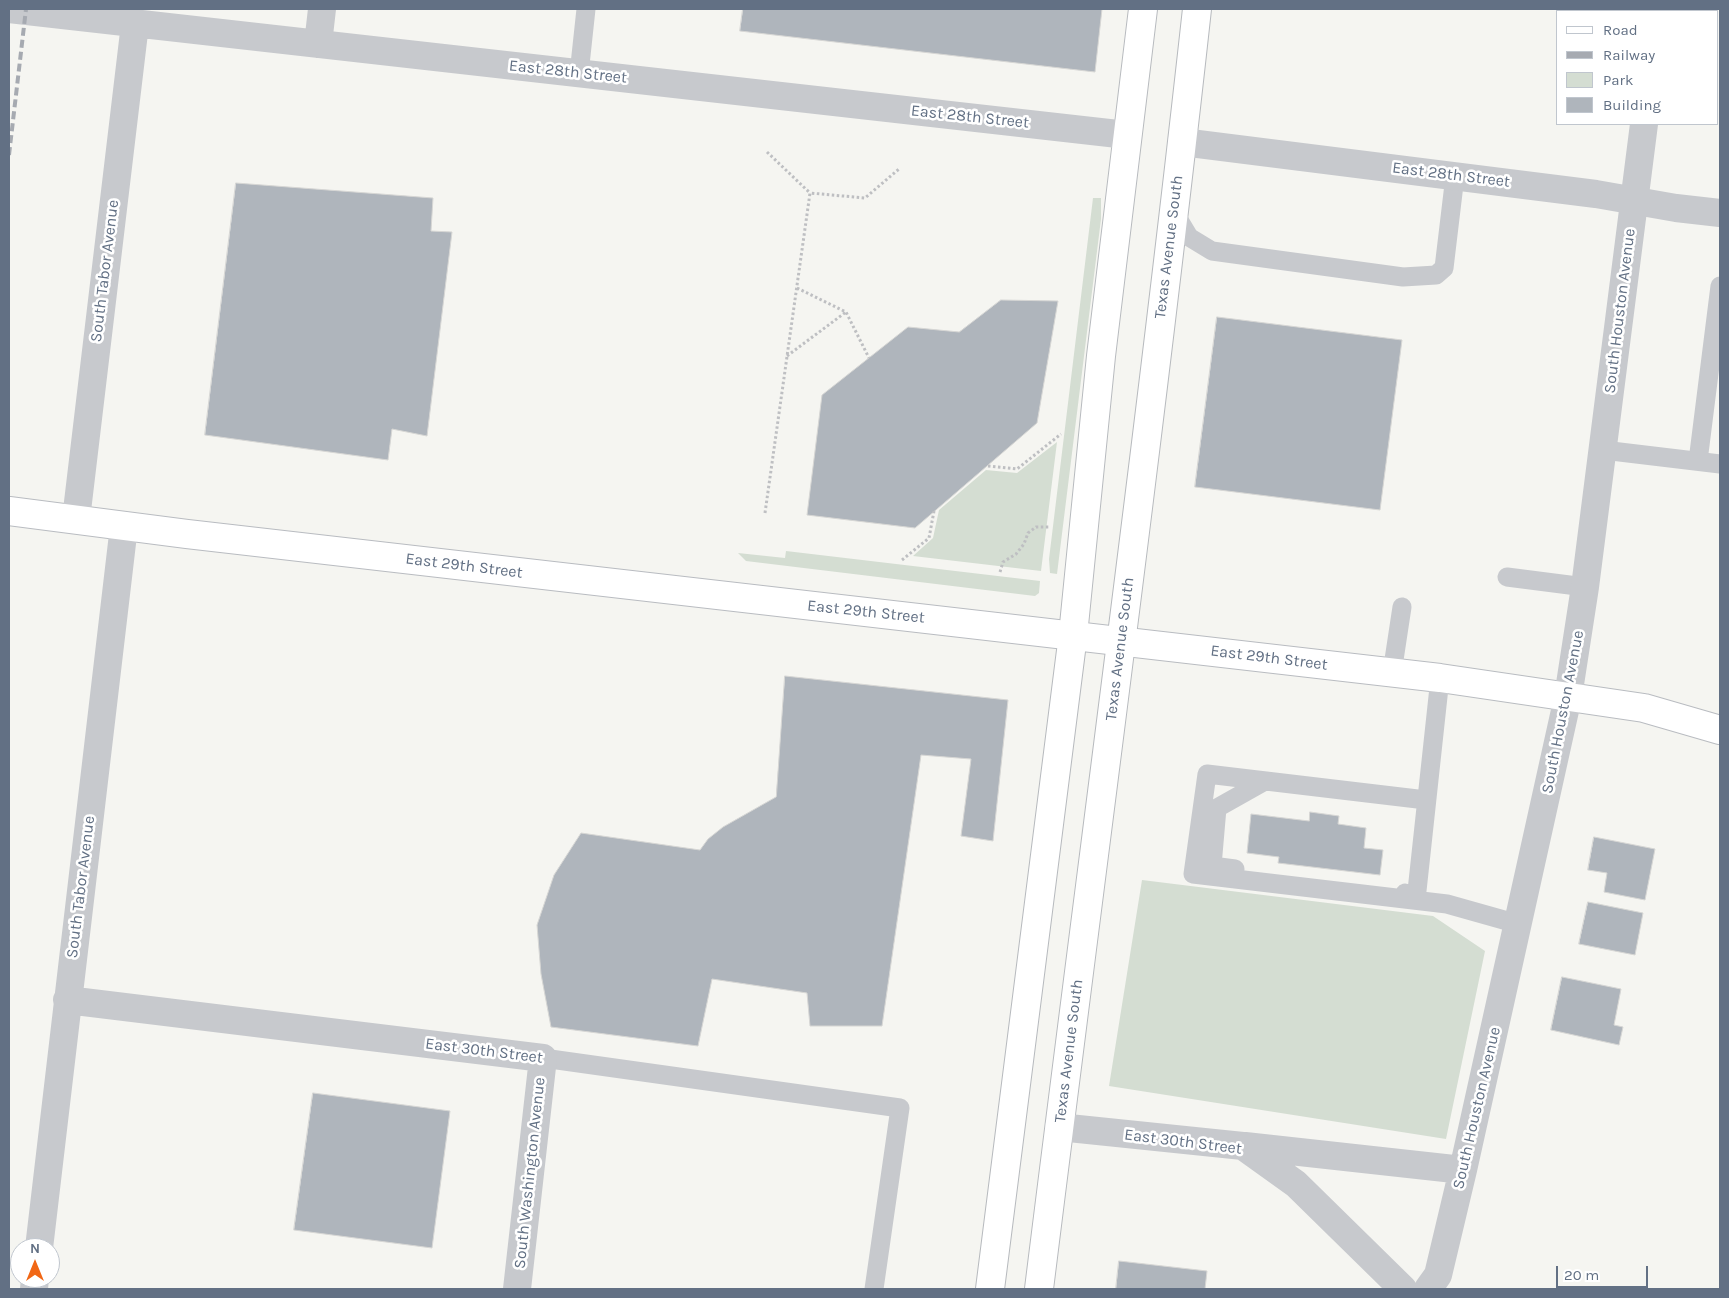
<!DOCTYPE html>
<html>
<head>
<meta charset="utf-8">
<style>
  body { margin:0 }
  #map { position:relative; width:1729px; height:1298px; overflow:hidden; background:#f5f5f1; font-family:Karla,sans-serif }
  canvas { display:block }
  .frame { position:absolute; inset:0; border:10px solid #627084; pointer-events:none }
  .legend { position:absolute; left:1556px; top:10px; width:162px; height:115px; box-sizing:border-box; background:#fff; border:1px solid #c0c6ce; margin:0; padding:6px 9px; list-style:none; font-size:15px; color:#627084 }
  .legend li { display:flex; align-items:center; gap:10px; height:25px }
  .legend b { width:25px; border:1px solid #c0c6ce }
  .north { position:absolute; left:10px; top:1238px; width:50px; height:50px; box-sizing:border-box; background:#fff; border:1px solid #c0c6ce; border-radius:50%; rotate:0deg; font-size:14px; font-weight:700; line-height:20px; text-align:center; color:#627084 }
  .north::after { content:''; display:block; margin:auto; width:18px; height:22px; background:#f16715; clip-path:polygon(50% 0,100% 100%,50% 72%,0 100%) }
  .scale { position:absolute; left:1556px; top:1266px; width:92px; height:22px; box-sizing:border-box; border:2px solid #627084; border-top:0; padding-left:6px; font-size:15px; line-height:18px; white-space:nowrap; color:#627084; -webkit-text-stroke:4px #fff; paint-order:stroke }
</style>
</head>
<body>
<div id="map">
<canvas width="1729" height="1298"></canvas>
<div class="frame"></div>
<ul class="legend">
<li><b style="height:6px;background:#fff"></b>Road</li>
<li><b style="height:6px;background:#a6aab1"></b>Railway</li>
<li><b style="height:14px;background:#d4ddd2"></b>Park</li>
<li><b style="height:14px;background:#afb5bc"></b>Building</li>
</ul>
<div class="north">N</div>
<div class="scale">20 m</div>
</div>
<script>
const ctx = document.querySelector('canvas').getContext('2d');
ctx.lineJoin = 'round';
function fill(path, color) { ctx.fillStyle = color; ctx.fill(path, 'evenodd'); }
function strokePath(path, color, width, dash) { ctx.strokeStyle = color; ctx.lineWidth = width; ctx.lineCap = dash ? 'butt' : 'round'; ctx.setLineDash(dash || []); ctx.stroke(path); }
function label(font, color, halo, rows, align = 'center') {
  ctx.font = font + ' Karla,sans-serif'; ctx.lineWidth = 5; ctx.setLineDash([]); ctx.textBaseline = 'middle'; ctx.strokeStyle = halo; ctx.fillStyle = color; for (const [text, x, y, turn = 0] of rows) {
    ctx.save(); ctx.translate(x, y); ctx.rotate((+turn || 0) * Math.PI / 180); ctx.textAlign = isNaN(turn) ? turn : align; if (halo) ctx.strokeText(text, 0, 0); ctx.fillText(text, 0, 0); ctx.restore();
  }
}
fill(new Path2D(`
  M1093,198h8v21l-44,355 -7,-1 -1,-14z
  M1057,442l-16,129 -128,-15 20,-18 6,-28 47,-40 31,3z
  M786,551l254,30 -1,12 -4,3 -289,-35 -8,-8 47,5z
  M1142,880l291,36 52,35 -39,188 -337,-53z`), '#d4ddd2');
const building = new Path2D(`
  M743,9h359l-7,63 -355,-41z
  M236,183l197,15 -2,33 21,1 -25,204 -35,-7 -4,31 -183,-25z
  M1001,300l57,1 -21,122 -122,105 -108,-13 15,-120 86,-68 51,5z
  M1217,317l185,23 -22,170 -185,-23z
  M785,676l223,24 -15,141 -32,-5 10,-77 -50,-4 -39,271h-72l-3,-33 -95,-14 -14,67 -147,-19 -10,-53 -4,-49 17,-50 27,-42 119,17 8,-11 15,-12 53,-30z
  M1310,812l29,4 -1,8 28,4 -2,20 19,2 -3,25 -102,-12 1,-6 -32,-4 4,-39 58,7z
  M1594,837l61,12 -10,51 -41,-8 3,-19 -19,-3z
  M1588,902l55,11 -8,42 -56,-11z
  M1562,977l59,12 -7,36 9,2 -4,18 -68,-15z
  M313,1093l137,18 -18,137 -138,-18z
  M1119,1261l88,10 -2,18h-89z`);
fill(building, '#afb5bc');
strokePath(building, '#d6d6d4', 1);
const secondary = new Path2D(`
  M9,511l178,23 1253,144 204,30 76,22`);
const primary = new Path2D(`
  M990,1289l83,-654 28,-279 42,-347
  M1039,1289c53,-427 111,-853 158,-1280`);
strokePath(secondary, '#b9bcc1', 30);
strokePath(primary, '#b7babe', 30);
strokePath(new Path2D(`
  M767,152l43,41
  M797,288l49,24 23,46
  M787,356l59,-44
  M988,466l29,3 44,-35
  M765,513l45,-320 55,5 34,-29
  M902,560l27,-22 5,-27
  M1000,572l3,-10 13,-8 8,-10 4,-11 8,-6h14`), '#bebfc2', 3, [2.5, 2.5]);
strokePath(new Path2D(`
  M579,74l7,-65
  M1174,212l15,25 23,14 191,26 33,-2 8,-7 11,-92
  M1603,450l117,14
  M1698,461l22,-175
  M1507,577l78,10
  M1392,673l10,-66
  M1426,800l-219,-26 -14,100 254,30 71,20
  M1235,869l-23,-3 5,-58 48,-27
  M1405,893l11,7 24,-222
  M543,1058l357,50 -26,181`), '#c7c9cd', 19);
strokePath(new Path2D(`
  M9,9l1118,126
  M1658,11v-2
  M318,44l4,-35
  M1182,142l414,52 80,14 44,5
  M76,519l59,-495
  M67,1000l476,58 -26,231
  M1059,1127l184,19 53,38 107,105
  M1245,1146l218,24
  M39,1248l85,-722
  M34,1289l1,-11
  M1428,1289l10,-14 25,-105 105,-473 17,-110 59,-463`), '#c7c9cd', 28);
strokePath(secondary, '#fff', 28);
strokePath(primary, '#fff', 28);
strokePath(new Path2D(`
  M9,155l17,-146`), '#a6aab1', 4, [8, 4]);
label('16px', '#627084', '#fff', [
  ["East 28th Street",568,72,6],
  ["East 28th Street",970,117,6],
  ["East 28th Street",1451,175,7],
  ["Texas Avenue South",1169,247,-83],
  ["South Tabor Avenue",105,271,-83],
  ["South Houston Avenue",1620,311,-83],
  ["East 29th Street",464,566,7],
  ["East 29th Street",866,612,6],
  ["Texas Avenue South",1120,649,-83],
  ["East 29th Street",1269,658,7],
  ["South Houston Avenue",1563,712,-79],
  ["South Tabor Avenue",81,887,-83],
  ["East 30th Street",484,1051,7],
  ["Texas Avenue South",1069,1051,-83],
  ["South Houston Avenue",1477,1108,-77],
  ["East 30th Street",1183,1142,7],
  ["South Washington Avenue",530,1173,-84]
]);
</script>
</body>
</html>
